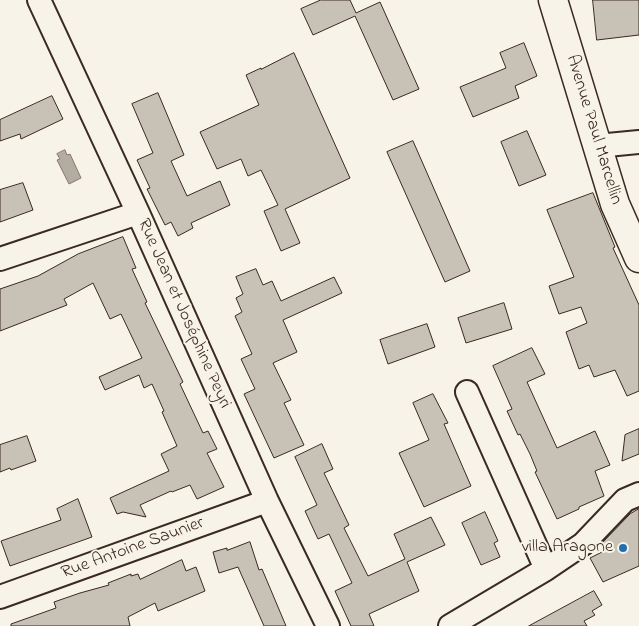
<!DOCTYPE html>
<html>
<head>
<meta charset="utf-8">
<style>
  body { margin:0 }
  canvas { display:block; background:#f7f3e8 }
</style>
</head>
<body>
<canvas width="639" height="626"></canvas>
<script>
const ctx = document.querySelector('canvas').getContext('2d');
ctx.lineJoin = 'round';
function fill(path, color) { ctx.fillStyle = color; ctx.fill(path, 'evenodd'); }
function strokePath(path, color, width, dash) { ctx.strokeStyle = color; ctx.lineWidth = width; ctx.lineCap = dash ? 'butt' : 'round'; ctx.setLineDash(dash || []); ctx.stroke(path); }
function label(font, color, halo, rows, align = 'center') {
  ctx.font = font + ' "Indie Flower",sans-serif'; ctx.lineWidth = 4; ctx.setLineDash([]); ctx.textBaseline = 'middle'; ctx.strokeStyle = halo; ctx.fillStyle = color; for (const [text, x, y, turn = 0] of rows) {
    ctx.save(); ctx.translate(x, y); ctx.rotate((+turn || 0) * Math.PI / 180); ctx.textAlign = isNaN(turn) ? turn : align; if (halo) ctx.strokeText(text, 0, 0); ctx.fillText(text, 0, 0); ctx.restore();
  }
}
const water = new Path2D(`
  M65,150l2,5 3,-1 11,24 -12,6 -12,-24 3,-1 -3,-5z`);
fill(water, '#b4aca0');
strokePath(water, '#84786c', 1);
const building = new Path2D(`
  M321,0h29l6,13 24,-11 39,87 -26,11 -38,-84 -42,19 -12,-26z
  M593,0h46v35l-42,5z
  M524,43l13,33 -22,10 4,12 -46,19 -13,-30 46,-19 -6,-15z
  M294,53l56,125 -65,31 15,34 -19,8 -17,-40 14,-6 -17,-35 -13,6 -7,-17 -24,10 -17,-37 59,-27 -13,-30 15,-7v1z
  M158,93l26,62 -13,6 16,35 33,-15 10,24 -39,18 2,5 -15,8 -7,-14 -6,3 -18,-36 3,-1 -13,-28 16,-7 -21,-49z
  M52,96l11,23 -42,20 -1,-5 -20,7v-21z
  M527,131l19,44 -27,11 -18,-44z
  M413,141l57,130 -25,11 -58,-130z
  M23,183l10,27 -33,12v-32z
  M593,193l22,54 -2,1 26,57v86l-12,5 -12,-26 -21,7 -5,-12 -10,4 -13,-37 21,-9 -6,-16 -22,7 -10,-28 25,-9 -27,-67z
  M123,237l13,31 -4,1 15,33 -2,1 38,79 -3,2 23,49 5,-2 9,18 -10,4 17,34 -27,12 -7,-14 -18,7 -1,-1 -31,14 6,12 -23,-5 -6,2 -7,-16 59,-27 -8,-17 16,-8 -15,-34 2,-1 -12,-27 -8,4 -5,-13 -34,15 -6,-13 43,-19 -21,-44 -11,5 -17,-36 -29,16 3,6 -67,26v-42l38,-13 40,-22z
  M256,269l7,16 9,-4 9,20 53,-24 8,16 -59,27 14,32 -24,11 18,37 -7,3 20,42 -30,13 -30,-64 11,-5 -14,-30 11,-5 -17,-38 7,-4 -6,-14 7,-4 -7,-17z
  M504,303l8,26 -46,14 -8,-25z
  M427,324l8,23 -47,17 -8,-24z
  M532,348l13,26 -18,8 30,66 38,-17 15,34 -15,6 9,25 -25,11v2l-22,10 -22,-47 2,-1 -7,-17 -10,-20 -2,1 -11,-24 5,-2 -19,-43z
  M433,394l15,29 -4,1 27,62 -47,21 -25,-54 30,-13 -16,-37z
  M639,429v25l-17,7 3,-26z
  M27,436l9,25 -25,9 -1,-2 -10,4v-27z
  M322,444l11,25 -9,4 25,52 -5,3 24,48 37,-17 -11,-25 37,-17 14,28 -38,17 12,29 -50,23 5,12h-23l-16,-35 17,-8 -23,-49 -11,5 -13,-28 12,-6 -22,-48z
  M78,499l14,38 -82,29 -9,-25 60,-21 -4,-11z
  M639,509v57l-36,16 -13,-24 16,-8 -3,-8 27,-28z
  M485,512l13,29 -4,2 6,14 -19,8 -19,-42z
  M250,542l9,28 3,-1 24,57h-22l-26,-59 -19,6 -6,-21 14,-4v2z
  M182,560l4,11 10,-4 9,24 -47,20 -3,-8 -27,14 2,9h-119v-2l45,-16 -2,-6 26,-9 29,-8 -1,-2 23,-9v2l7,-2 2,5z
  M594,591l8,14 -10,6 3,4 -11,6 3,5h-58z`);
fill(building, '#c8c1b6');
strokePath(building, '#3b2a1e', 1);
const street = new Path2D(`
  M39,0l99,213 129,288 61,125
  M597,146l42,-4
  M0,259l138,-46
  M467,392l79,177
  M0,597l267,-96
  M450,626l96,-57 37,-25 42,-44 14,-6`);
const secondary = new Path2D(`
  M553,0l62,204 24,54`);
strokePath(street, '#3b2a1e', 26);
strokePath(secondary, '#3b2a1e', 31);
strokePath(street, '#f7f3e8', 22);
strokePath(secondary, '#f7f3e8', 28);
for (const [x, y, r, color] of [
  [623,548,5,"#1f6fb2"]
]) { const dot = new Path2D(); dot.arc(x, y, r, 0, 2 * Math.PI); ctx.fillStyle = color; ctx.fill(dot); strokePath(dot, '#f7f3e8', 2); }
label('18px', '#3b2a1e', '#f7f3e8', [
  ["Avenue Paul Marcellin",593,130,73],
  ["Rue Jean et Joséphine Peyri",183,314,66],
  ["Rue Antoine Saunier",133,549,-20]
]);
label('18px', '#3b2a1e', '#f7f3e8', [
  ["villa Aragone",613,548]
], 'right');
</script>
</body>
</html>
